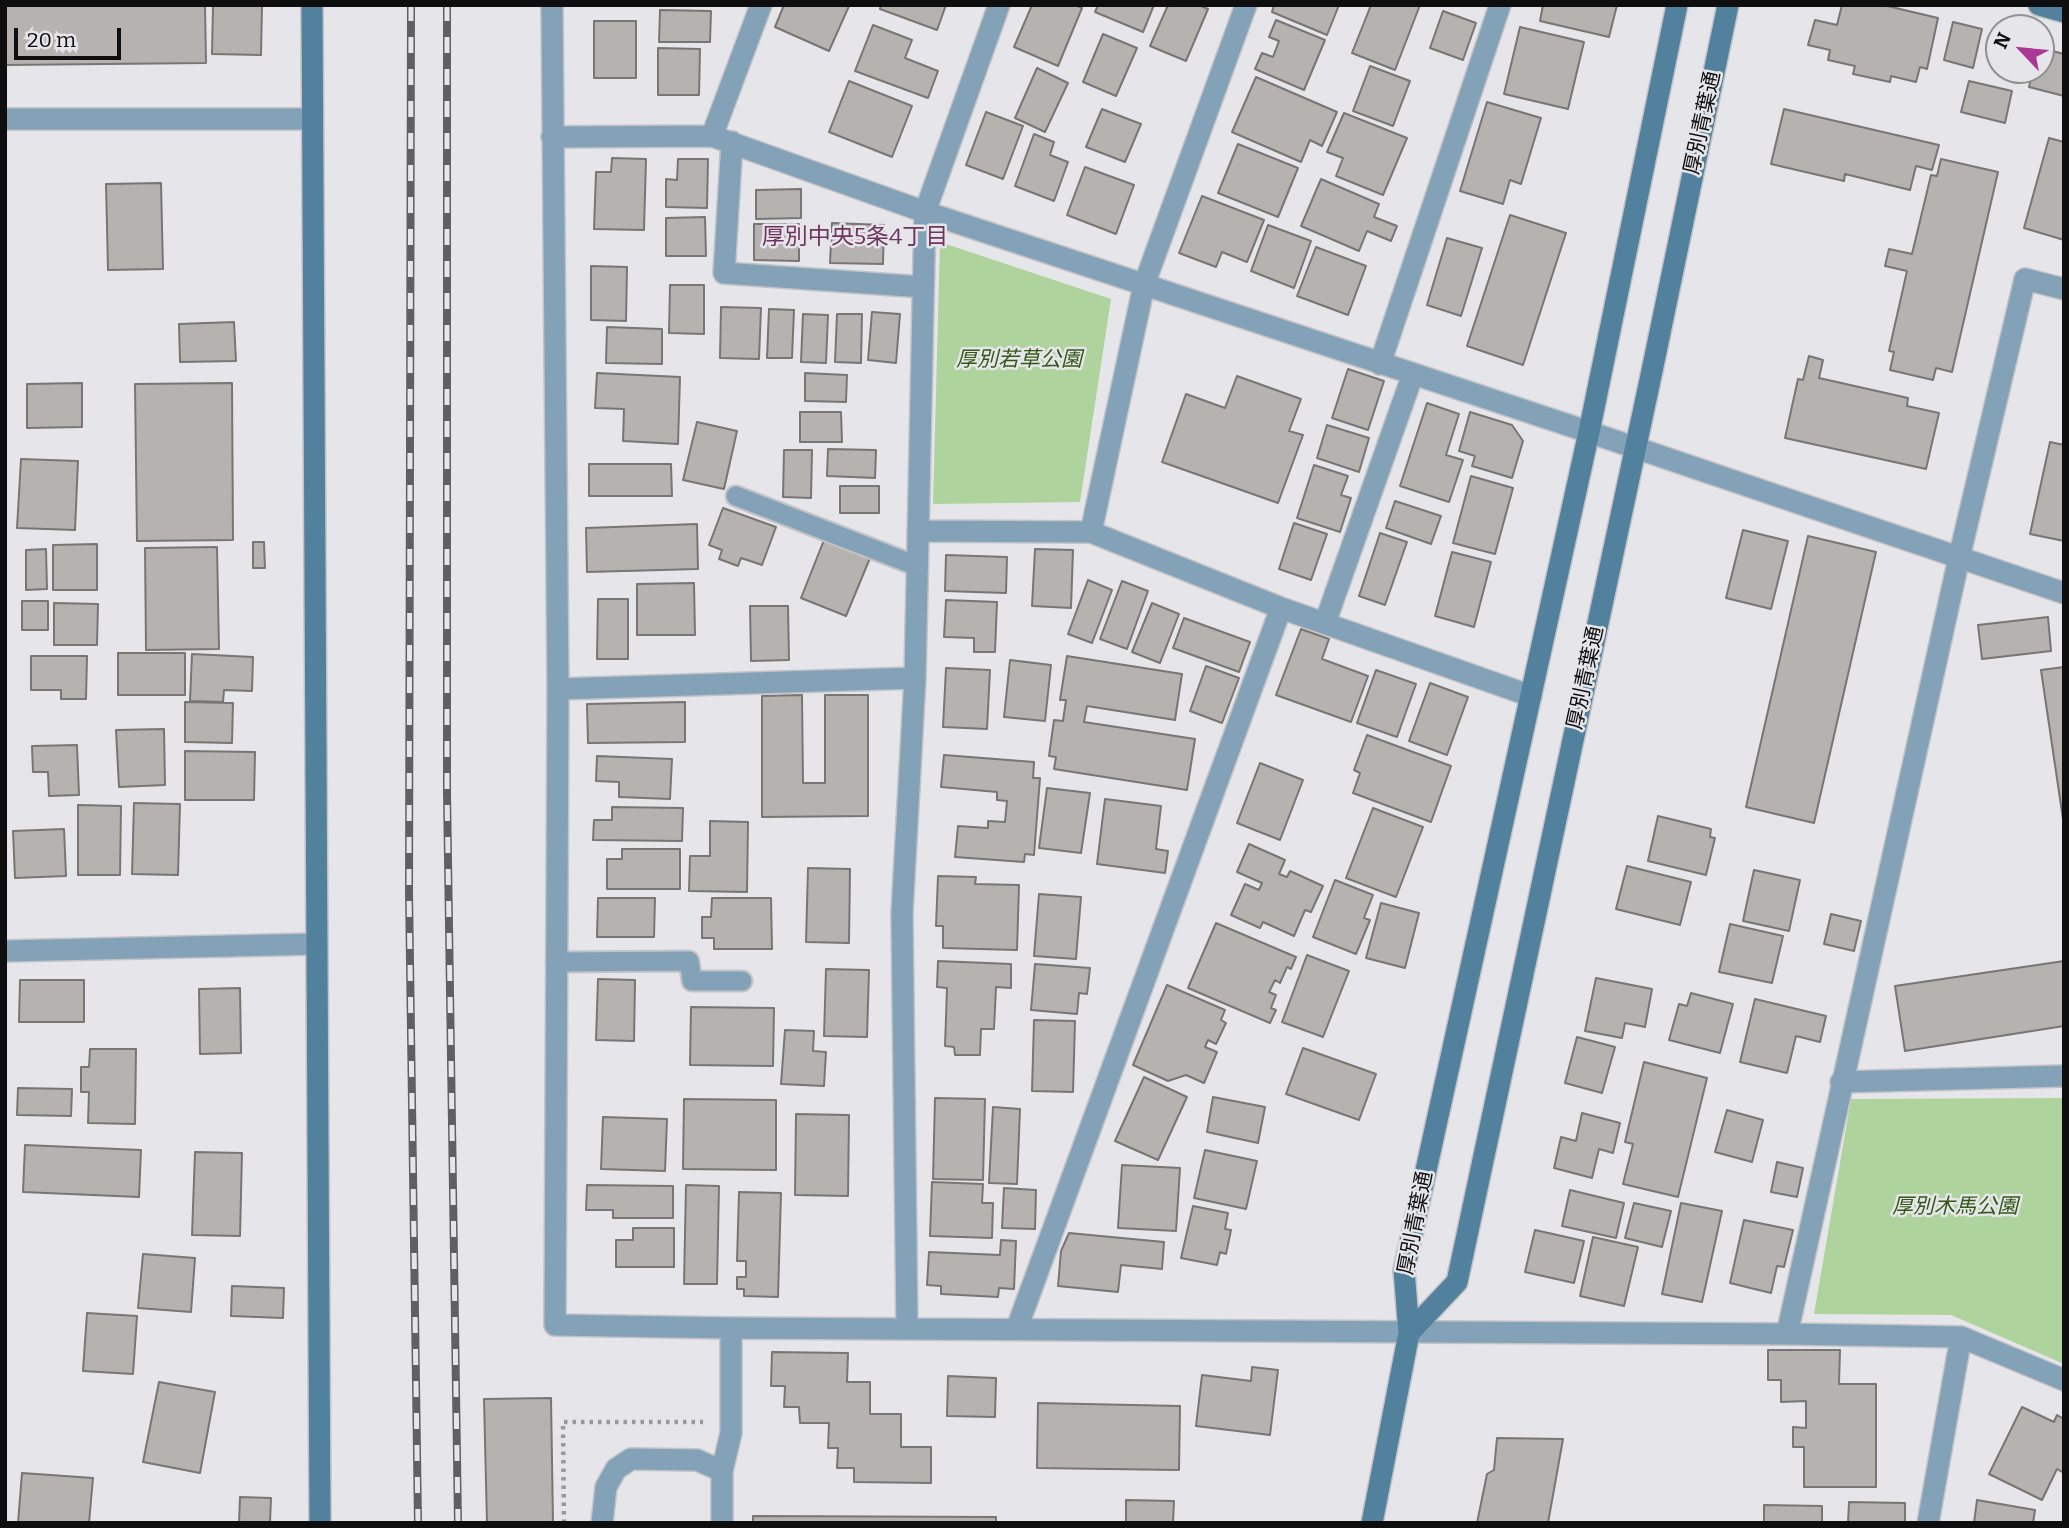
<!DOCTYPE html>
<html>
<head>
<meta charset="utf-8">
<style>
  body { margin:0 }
  #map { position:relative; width:2069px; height:1528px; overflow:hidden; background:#e6e6ea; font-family:Bitter,serif }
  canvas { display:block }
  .frame { position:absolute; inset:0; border:7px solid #0e0e0f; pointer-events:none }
  .north { position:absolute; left:1985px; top:14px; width:70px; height:70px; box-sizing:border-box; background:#e6e6ea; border:2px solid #909092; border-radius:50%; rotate:296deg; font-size:19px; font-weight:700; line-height:28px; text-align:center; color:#0e0e0f }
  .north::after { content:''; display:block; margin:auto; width:24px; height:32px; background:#ab3893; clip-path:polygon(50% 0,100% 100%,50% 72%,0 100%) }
  .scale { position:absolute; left:14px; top:28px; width:107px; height:32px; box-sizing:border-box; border:4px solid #0e0e0f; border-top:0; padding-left:9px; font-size:21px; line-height:24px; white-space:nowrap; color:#0e0e0f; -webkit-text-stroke:5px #e6e6ea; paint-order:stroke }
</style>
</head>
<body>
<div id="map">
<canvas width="2069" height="1528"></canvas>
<div class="frame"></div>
<div class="north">N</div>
<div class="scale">20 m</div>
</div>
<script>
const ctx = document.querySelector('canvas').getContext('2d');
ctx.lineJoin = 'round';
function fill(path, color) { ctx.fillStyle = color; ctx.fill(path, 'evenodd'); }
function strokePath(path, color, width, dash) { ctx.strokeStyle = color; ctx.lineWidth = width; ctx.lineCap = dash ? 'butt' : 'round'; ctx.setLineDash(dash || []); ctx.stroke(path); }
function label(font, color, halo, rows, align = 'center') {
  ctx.font = font + ' Bitter,"Noto Sans JP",serif'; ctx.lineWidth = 5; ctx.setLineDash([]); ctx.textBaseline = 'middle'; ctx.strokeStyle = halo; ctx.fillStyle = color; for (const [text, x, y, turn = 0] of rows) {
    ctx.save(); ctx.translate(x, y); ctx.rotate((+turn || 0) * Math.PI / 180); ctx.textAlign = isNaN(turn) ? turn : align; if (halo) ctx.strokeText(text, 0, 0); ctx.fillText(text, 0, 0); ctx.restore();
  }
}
fill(new Path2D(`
  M940,242l171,57 -31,203 -147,2z
  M2064,1098v266l-113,-49 -137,-1 37,-215z`), '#afd39c');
const building = new Path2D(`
  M5,5h200l1,58 -201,2z
  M213,5h49l-1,50 -49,-1z
  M784,5h63l2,1 -20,45 -54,-24z
  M881,5h65l-9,25 -57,-21z
  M1032,5h43l7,3 -24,58 -44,-19z
  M1098,5h56l-11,27 -48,-20z
  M1168,5h31l9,4 -22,52 -36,-15z
  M1274,5h65l-12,30 -55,-23z
  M1371,5h49l-25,65 -43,-17z
  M1543,5h74l-8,32 -69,-16z
  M1842,5h41l55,13 -11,51 -7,-2 -4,15 -25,-6 -1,6 -37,-8 2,-8 -27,-6 2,-10 -22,-5 7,-25 22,5z
  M660,10l51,1 -1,31h-51z
  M1443,11l33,12 -13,37 -33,-12z
  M1276,20l49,20 -21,50 -49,-21 7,-16 11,4 6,-16 -10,-4z
  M594,21h42v57h-42z
  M1953,22l29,7 -9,39 -29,-8z
  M873,25l39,15 -7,18 33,13 -10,27 -73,-27z
  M1520,27l64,15 -16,67 -64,-15z
  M1103,34l34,14 -21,48 -33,-14z
  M658,48l42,1 -1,46h-41z
  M2041,48l23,6v42l-35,-9 4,-17h8z
  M1370,66l40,15 -17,45 -40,-15z
  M1037,68l31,15 -23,49 -30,-14z
  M1256,77l81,35 -15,34 -12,-6 -9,22 -69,-30z
  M849,81l63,25 -20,51 -63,-25z
  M1969,81l43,10 -7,32 -44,-11z
  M1487,102l54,16 -20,66 -11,-4 -7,24 -43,-13z
  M1102,109l39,15 -16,38 -39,-15z
  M1784,109l155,36 -7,25 -16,-4 -6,24 -65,-16 -1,7 -73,-17z
  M986,112l37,14 -20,53 -37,-14z
  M1344,113l63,25 -24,57 -47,-19 7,-18 -16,-6z
  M1034,134l20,8 -4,13 18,7 -14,39 -39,-15z
  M2049,138l15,4v98l-40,-12z
  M1238,144l60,24 -20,49 -60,-24z
  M612,158l34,1 -2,71 -50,-1 2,-57h15z
  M678,159h30l-1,49 -41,-1v-28l11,1z
  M1941,159l57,13 -46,200 -16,-4 -3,12 -43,-10 4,-18 -5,-1 18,-80 -22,-5 4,-17 23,5 19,-79 6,1z
  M1085,167l49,18 -18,49 -49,-19z
  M1321,179l58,25 -5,13 23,9 -6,15 -24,-10 -8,20 -58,-25z
  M161,183l2,86 -55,1 -2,-86z
  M801,189v29l-45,1v-29z
  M1202,196l62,24 -17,42 -25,-10 -6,15 -37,-14z
  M1510,215l56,18 -43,132 -56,-19z
  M705,217l1,39h-40v-38z
  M832,223l52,2 -1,39 -53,-1z
  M754,224h45v37l-45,-1z
  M1268,225l43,16 -17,47 -43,-17z
  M1447,238l35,10 -21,68 -34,-11z
  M1316,247l50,19 -18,49 -51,-19z
  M591,266l36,1 -1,54 -35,-1z
  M670,285h34v49l-35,-1z
  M721,307l40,1 -2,51 -39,-1z
  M769,309l25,1 -2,48h-25z
  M872,312l28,2 -4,49 -28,-3z
  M803,314l25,1 -2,48 -25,-1z
  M837,314h25l-1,49 -26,-1z
  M234,322l2,39 -56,1 -1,-38z
  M607,327l55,2v35l-56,-1z
  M1809,356l14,4 -4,18 89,20 -1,8 32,7 -13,56 -141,-31 13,-59 5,1z
  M1348,369l36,12 -16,49 -36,-12z
  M597,373l83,4 -2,67 -55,-3 1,-32 -29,-1z
  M805,373l42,2 -1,27 -41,-1z
  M1237,376l64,23 -12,32 14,4 -25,68 -116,-41 24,-68 39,14z
  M82,383v44l-55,1v-44z
  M232,383l1,157 -96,1 -2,-157z
  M1427,403l32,11 -13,41 17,5 -14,42 -49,-16z
  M800,412h41l1,30h-42z
  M1470,412l42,13 11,16 -11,37 -40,-12 3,-10 -16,-5z
  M697,422l40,9 -13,58 -41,-9z
  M1327,425l42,13 -10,34 -42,-14z
  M2050,442l14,3v96l-34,-7z
  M828,449l48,1 -1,28 -48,-2z
  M784,450h28l-1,48 -28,-1z
  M21,459l57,2 -3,69 -58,-2z
  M589,464h82l1,32h-83z
  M1314,465l34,11 -7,19 10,3 -11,34 -43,-14z
  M1471,476l42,12 -18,66 -42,-11z
  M840,486h39v27h-39z
  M1395,501l46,15 -10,28 -45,-16z
  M723,508l53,19 -14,38 -21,-7 -3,8 -19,-7 3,-9 -13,-5z
  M1294,523l33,11 -16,46 -32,-11z
  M697,524l1,45 -111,3 -1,-44z
  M1743,530l45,11 -17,68 -45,-11z
  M1380,533l27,9 -22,63 -26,-9z
  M1808,536l68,16 -62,271 -68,-16z
  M824,540l46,18 -24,58 -45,-18z
  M253,542h11l1,26h-12z
  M97,544v46h-44v-45z
  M217,547l2,102 -73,1 -1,-102z
  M46,549l1,40 -21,1v-40z
  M1035,549l38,1 -2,58 -39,-2z
  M1452,552l39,10 -17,65 -39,-11z
  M946,555l61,2 -1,36 -61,-2z
  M1088,580l24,10 -20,53 -24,-9z
  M1122,581l26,10 -21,58 -27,-10z
  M694,583l1,52h-58v-51z
  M598,599h30v60h-31z
  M946,600l51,2 -2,50h-21v-14l-30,-1z
  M22,601h26v29h-26z
  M54,603l44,1 -1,41h-43z
  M1152,603l27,11 -19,49 -28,-11z
  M750,606h38l1,54 -38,1z
  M2048,617l3,34 -69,8 -4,-34z
  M1184,618l66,24 -11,30 -66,-24z
  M1301,629l28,10 -7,20 46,17 -17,46 -75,-27z
  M118,653h67v42h-67z
  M192,654l61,3 -1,34 -28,-1 -1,12 -33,-1z
  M31,656h56l-1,43h-25v-9h-30z
  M1067,656l115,18 -7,46 -88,-14 -3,16 111,17 -8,51 -133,-21 2,-12 -7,-1 5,-36 9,1 3,-21h-6z
  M1010,660l41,5 -6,56 -41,-4z
  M1206,666l33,12 -17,45 -32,-12z
  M2064,667v159l-23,-156z
  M946,668l44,2 -3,59 -44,-2z
  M1376,670l40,14 -19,53 -40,-14z
  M1430,683l38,14 -21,58 -38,-14z
  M802,695l1,88h22v-88h43v121l-106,1v-121z
  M185,702l48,1 -1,40 -47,-1z
  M685,702v40l-97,1 -1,-39z
  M164,729l1,56 -46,2 -3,-57z
  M1367,735l84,31 -20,56 -78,-29 7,-20 -6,-3z
  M77,745l2,50 -30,1 -1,-24h-15l-1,-26z
  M185,751l70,1 -1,48h-69z
  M944,755l90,7 -1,16h7l-6,77 -9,-1 -1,8 -69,-5 3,-31 30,2v-7l17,1 2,-21 -10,-1v-8l-56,-5z
  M597,756l75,3 -2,40 -51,-2v-15l-23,-1z
  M1260,763l43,17 -23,60 -43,-17z
  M1047,788l43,5 -9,60 -42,-5z
  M1105,799l56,7 -5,43 12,2 -3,22 -68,-9z
  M134,803l46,1 -2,71 -46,-1z
  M78,805l43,1 -1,69h-42z
  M612,807l71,1 -1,33 -89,-1 1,-20h18z
  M1373,808l50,19 -27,70 -50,-19z
  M1658,816l53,13 -1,8 5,1 -9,37 -58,-14z
  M710,821l38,1 -1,70 -58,-1 1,-35h20z
  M64,829l2,47 -51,2 -2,-47z
  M1249,844l36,16 -6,14 8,3 3,-6 33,15 -12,26 -6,-2 -11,26 -31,-14 -3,6 -29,-13 14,-31 14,6 3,-7 -25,-11z
  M622,849h58v40h-73v-30h15z
  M1627,866l64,16 -11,43 -64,-16z
  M808,868l42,1 -1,74 -43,-1z
  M1754,870l46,10 -11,51 -46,-10z
  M938,876l38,1 -1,7 44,1 -2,65 -74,-2v-22h-7z
  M1335,880l38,15 -9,23 6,2 -14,34 -43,-17z
  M1039,894l42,3 -5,62 -42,-3z
  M598,898h57l-1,39h-57z
  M712,898h59l1,51h-58v-11h-12v-21h9z
  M1381,903l38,10 -14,55 -39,-10z
  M1831,914l30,7 -7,30 -30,-7z
  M1216,923l80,34 -5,12 -4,-2 -7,16 -5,-3 -6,12 7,3 -5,13 5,2 -6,13 -82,-35z
  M1730,924l53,12 -11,47 -53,-11z
  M1307,955l42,16 -26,66 -41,-15z
  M938,961l73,3v24l-15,-1 -2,42h-13l-1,26h-25l-1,-8 -9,-1 2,-58 -10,-1z
  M2064,961v65l-159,25 -10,-65z
  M1035,964l55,4 -3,26 -8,-1 -2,21 -46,-4z
  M826,969l43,1 -2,67 -43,-1z
  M1596,978l56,11 -7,38 -20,-4 -3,15 -37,-7z
  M598,979l37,1 -1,61 -38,-1z
  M20,980h64v42h-65z
  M1167,985l58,25 -4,10 5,3 -10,21 -8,-4 -3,7 12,5 -13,31 -18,-8 -18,6 -35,-16z
  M240,988l1,65 -41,1 -1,-65z
  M1691,993l42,11 -13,49 -51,-13 10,-36 8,2z
  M1755,999l71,17 -6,26 -24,-6 -9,37 -47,-11z
  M691,1007l83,1 -1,58 -83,-1z
  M1034,1020l41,1 -2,71 -41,-1z
  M785,1030l29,1 -1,20 13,1 -2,34 -43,-2z
  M1577,1037l38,10 -13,46 -37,-10z
  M1303,1048l73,26 -17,46 -73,-26z
  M90,1049h46l-1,75 -47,-1 1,-31h-8v-25h8z
  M1644,1062l63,16 -29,119 -55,-13 10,-40 -8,-2z
  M1144,1077l43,20 -29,63 -43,-19z
  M18,1088l54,1 -1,27 -54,-1z
  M1213,1097l52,10 -7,36 -51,-11z
  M935,1098l50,1 -2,81 -50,-1z
  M684,1099l92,1v70l-93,-1z
  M993,1107l27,2 -3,75 -28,-1z
  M1727,1110l36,10 -11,42 -37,-10z
  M1582,1113l38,10 -7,30 -14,-4 -7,29 -38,-10 7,-31 15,4z
  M796,1114l53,1 -1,81 -53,-1z
  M603,1117l64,2 -2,52 -64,-2z
  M25,1145l116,5 -2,47 -116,-5z
  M1205,1150l52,11 -11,48 -52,-11z
  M195,1152l47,1 -2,83 -48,-1z
  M1777,1162l26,6 -6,29 -26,-5z
  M1122,1165l58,3 -4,63 -58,-3z
  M932,1182l51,2 -1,19h11l-1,35 -62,-2z
  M587,1185l86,1v32h-60v-8h-27z
  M686,1185l33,1 -2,98h-33z
  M1004,1188l32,2 -1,39 -33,-1z
  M1570,1190l54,13 -8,35 -54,-12z
  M739,1192l42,1 -3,104 -34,-1v-7h-7v-12h9v-16h-9z
  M1634,1203l37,8 -9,36 -37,-9z
  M1681,1203l41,8 -20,91 -40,-8z
  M1193,1206l35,7 -3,16 6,1 -5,24 -6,-2 -3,13 -36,-7z
  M1744,1220l49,10 -9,37 -7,-1 -6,27 -41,-10z
  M633,1228h41v39h-58v-27h17z
  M1535,1230l49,11 -10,42 -49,-11z
  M1069,1233l95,9 -2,27 -41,-4 -3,27 -60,-6 3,-35z
  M1593,1237l45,10 -14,59 -44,-10z
  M1001,1240l15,1 -2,48 -15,-1 -1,9 -57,-3v-8l-14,-1 2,-33 71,3z
  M143,1254l52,4 -4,54 -53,-4z
  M232,1286l52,2 -1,30 -52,-2z
  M87,1313l50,3 -4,58 -50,-3z
  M1768,1350h72l-1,34h37v103h-72v-40h-11v-20l13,1v-27l-25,1v-22h-13z
  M772,1352l76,1 -1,29h23v32h31v33h30v36l-77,-1v-14h-17l1,-20h-10l1,-25h-29l-1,-16h-15l1,-21h-14z
  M1252,1367l26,3 -8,65 -74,-9 6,-51 49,6z
  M948,1376l48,2 -1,39 -48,-1z
  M159,1382l56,10 -15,81 -57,-11z
  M551,1398l2,125h-66l-3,-124z
  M1038,1403l142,3 -1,64 -142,-2z
  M2022,1407l32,15 3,-7 7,4v54l-7,-4 -15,31 -53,-26z
  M1497,1438l66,1 -15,84h-71l10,-49 7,-4z
  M22,1473l71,5 -4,45h-71z
  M240,1497l31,1 -1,25h-31z
  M1126,1500l48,1 -1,22h-47z
  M1977,1500l58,10 -2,13h-59z
  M1849,1502l56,1v19l-57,1z
  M1764,1505l58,1v17h-58z
  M753,1516l243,1v6h-243z`);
fill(building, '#b5b2af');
strokePath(building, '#787572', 2);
const lane = new Path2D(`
  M736,496l181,70
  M556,962l133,-1 3,20h50`);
const street = new Path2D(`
  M552,5l6,684 -3,636 176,3 1056,6 174,3 103,43
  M5,119h307
  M712,136l49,-131
  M552,137l160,-1 213,76 664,220 475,161
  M732,142l-8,131 199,14
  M1380,364l120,-359
  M918,531l173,1 190,76 250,88
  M1091,532l53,-247 102,-280
  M1325,623l88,-249
  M558,689l357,-11
  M5,951l312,-7
  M1841,1082l223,-6
  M907,1328l-5,-415 13,-235 10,-466 74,-207
  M1017,1328l264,-720
  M1787,1334l172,-776 66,-279 39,10
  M722,1471l9,-38v-105
  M602,1523l4,-36 10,-18 15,-10 66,1 25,11v52
  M1928,1523l33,-186`);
const secondary = new Path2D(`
  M312,5l8,1518
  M2039,5l25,7
  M1409,1333l48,-51 195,-911 76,-366
  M1372,1523l37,-190 -5,-63 185,-838 88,-427`);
strokePath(lane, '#c3c3c7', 23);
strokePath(street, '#c3c3c7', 24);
strokePath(secondary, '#c3c3c7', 24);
strokePath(new Path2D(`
  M564,1523l-1,-101h140`), '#99999c', 4.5, [3.5, 5]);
strokePath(lane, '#83a2b7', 19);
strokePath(street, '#83a2b7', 21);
strokePath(secondary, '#52819e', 21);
const rail = new Path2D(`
  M411,5l-2,887 9,631
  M447,5v787l11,731`);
strokePath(rail, '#606062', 8);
strokePath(rail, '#e6e6ea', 5, [16]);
label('21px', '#0e0e0f', '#e6e6ea', [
  ["厚別青葉通",1703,123,-78],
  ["厚別青葉通",1586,678,-78],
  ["厚別青葉通",1416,1223,-79]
]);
label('italic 21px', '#325815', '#e6e6ea', [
  ["厚別若草公園",1019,360],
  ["厚別木馬公園",1955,1207]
]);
label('23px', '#6d345f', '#e6e6ea', [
  ["厚別中央5条4丁目",855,238]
]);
</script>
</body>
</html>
